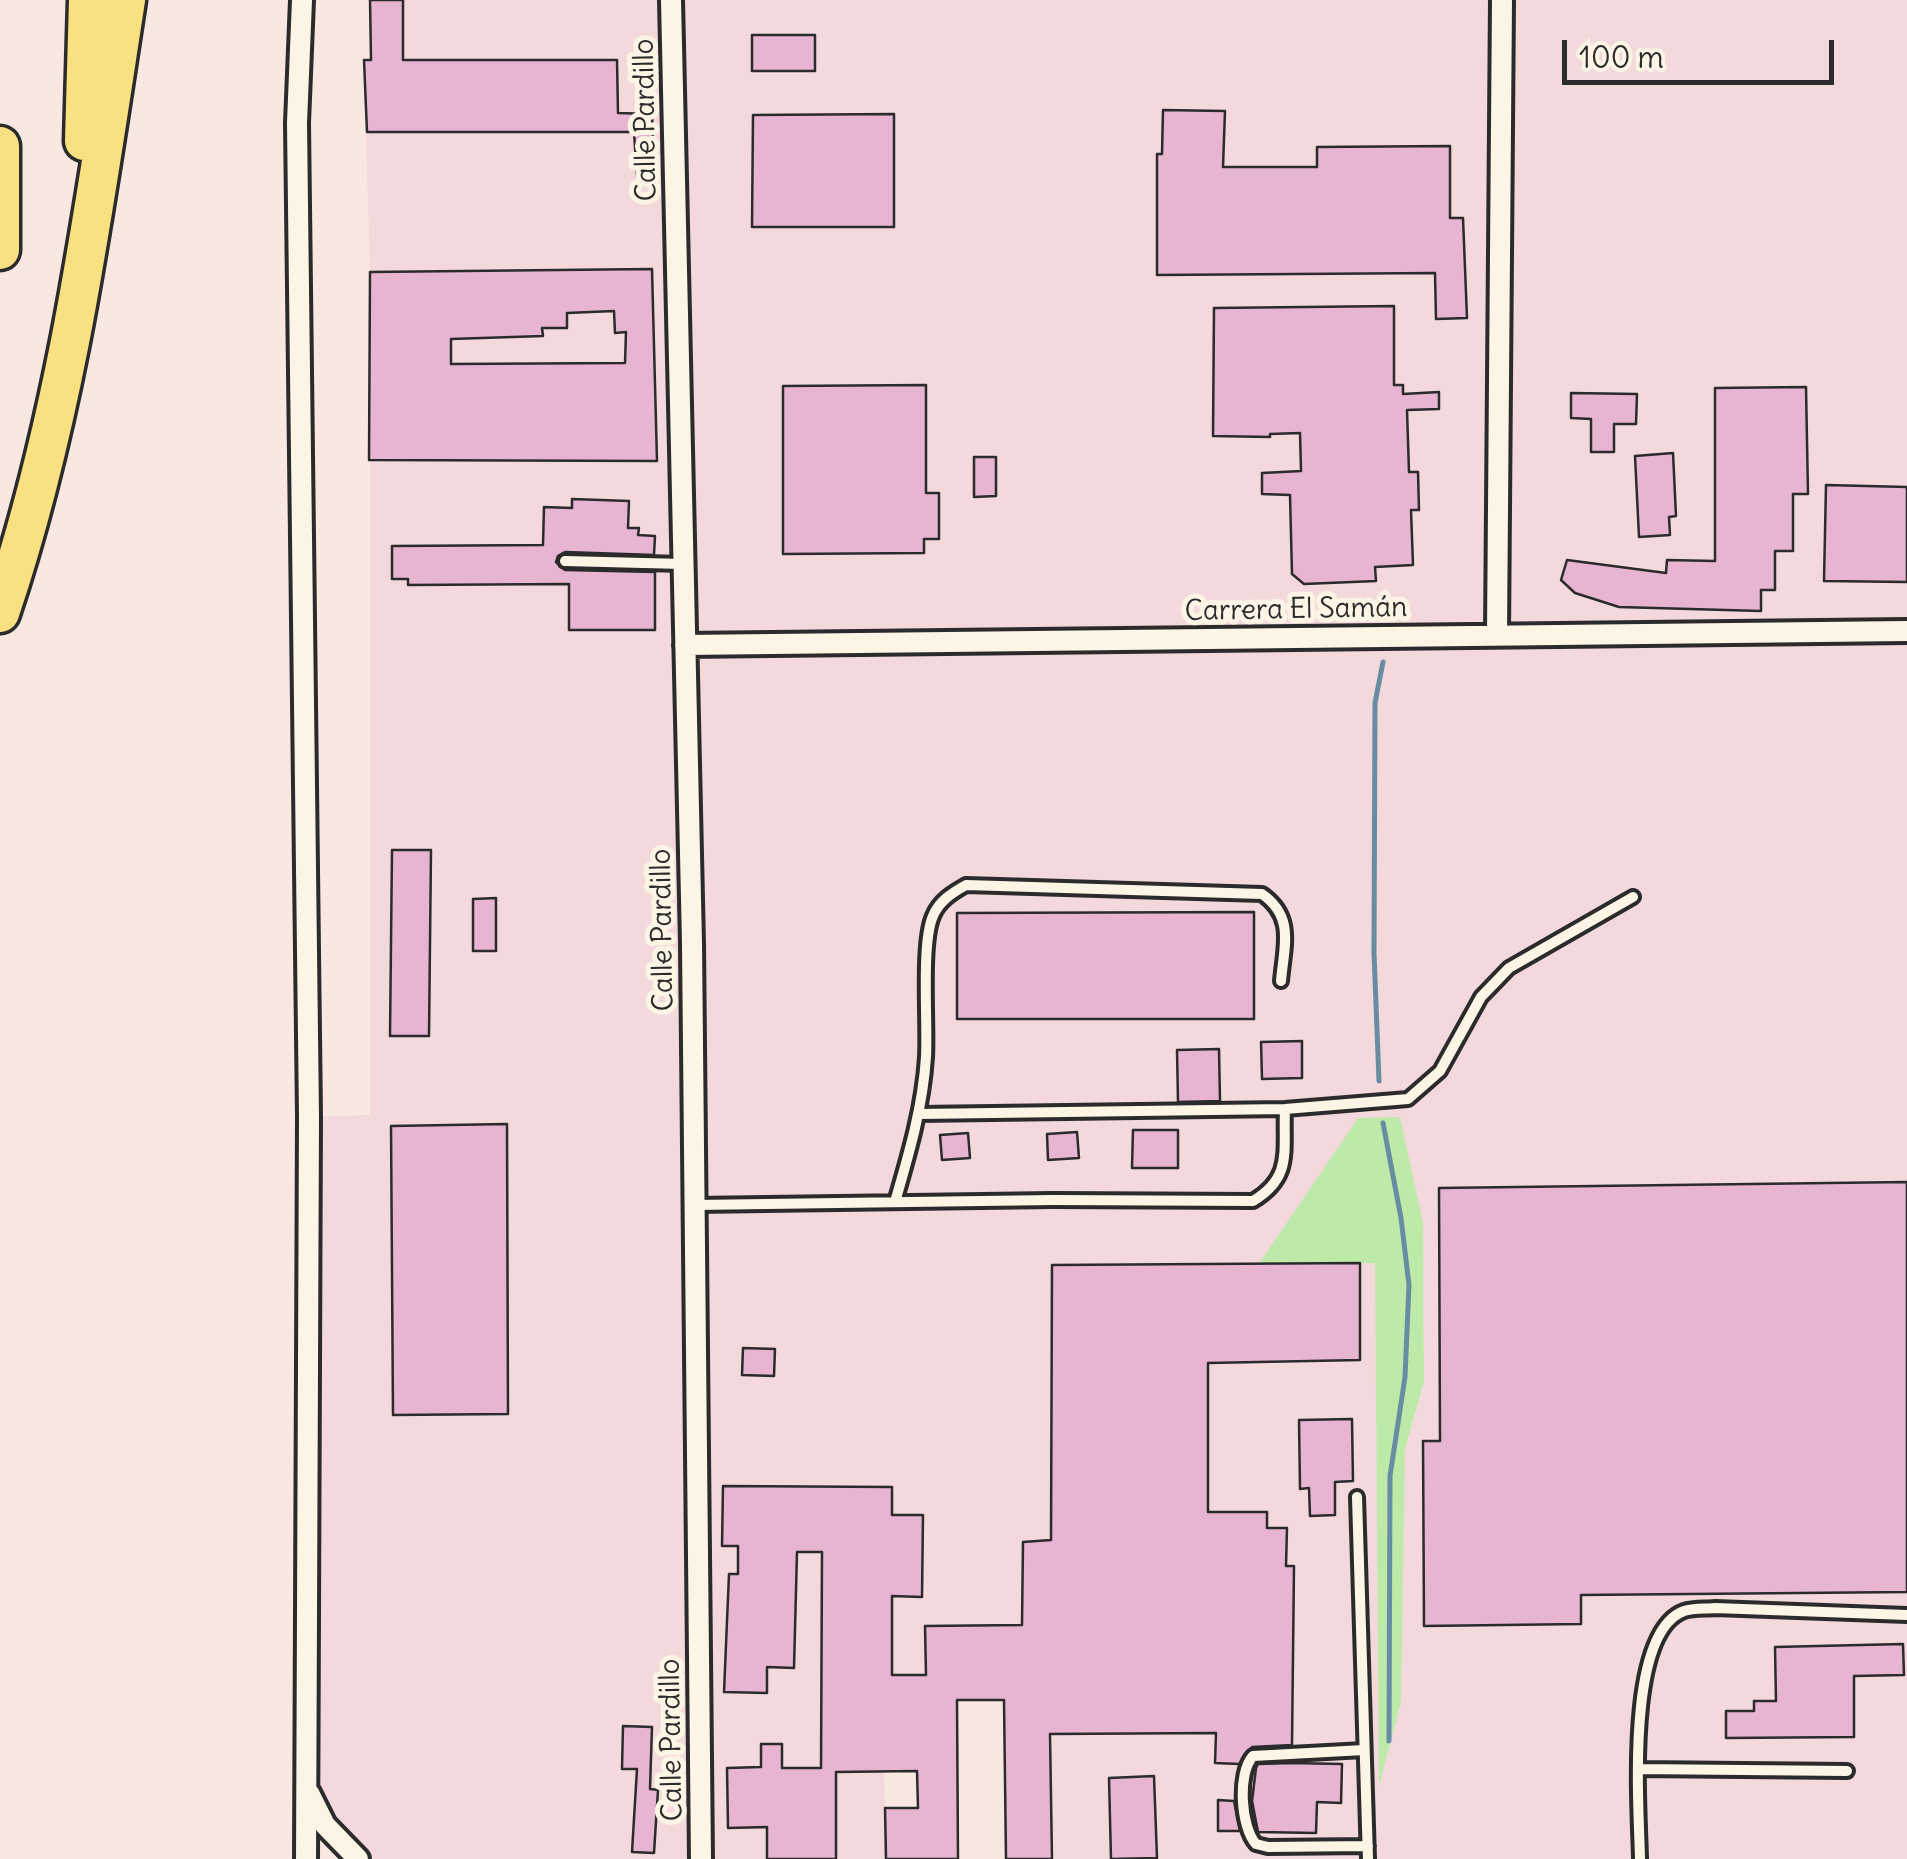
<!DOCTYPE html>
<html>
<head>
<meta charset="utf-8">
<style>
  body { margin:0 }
  #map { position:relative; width:1907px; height:1859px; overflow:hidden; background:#f8e8e1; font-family:Delius,sans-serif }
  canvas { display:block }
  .scale { position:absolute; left:1562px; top:40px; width:272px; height:45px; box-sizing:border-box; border:5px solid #2b2b2b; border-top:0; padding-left:12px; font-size:30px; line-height:35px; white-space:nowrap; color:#2b2b2b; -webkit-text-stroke:8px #fcf5e5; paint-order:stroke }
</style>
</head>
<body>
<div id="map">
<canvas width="1907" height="1859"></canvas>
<div class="scale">100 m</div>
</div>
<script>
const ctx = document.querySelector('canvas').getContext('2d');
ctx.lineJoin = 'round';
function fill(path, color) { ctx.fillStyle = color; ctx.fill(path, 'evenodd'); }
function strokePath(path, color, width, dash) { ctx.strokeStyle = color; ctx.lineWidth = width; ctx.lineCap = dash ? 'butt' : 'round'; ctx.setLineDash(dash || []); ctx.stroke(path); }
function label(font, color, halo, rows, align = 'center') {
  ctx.font = font + ' Delius,sans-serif'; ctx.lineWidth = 10; ctx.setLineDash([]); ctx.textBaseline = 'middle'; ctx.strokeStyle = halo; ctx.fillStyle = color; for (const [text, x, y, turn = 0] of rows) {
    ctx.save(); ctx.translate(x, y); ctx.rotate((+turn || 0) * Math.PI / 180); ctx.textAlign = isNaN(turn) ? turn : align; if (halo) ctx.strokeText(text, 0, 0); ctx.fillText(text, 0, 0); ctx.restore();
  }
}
fill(new Path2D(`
  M370,0h1537v1859h-855l-1,-160 -64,1v-24l-95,-1 -70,-58 -1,155h63l2,87h-528l-52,-71 3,-671 61,-2v-843l-6,-212 7,-1zM1423,1223l1,158 -19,68 -4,253 -21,79 -5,-519 -114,2z`), '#f3d8dc');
fill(new Path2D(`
  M1400,1117l23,106 1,158 -19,68 -4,253 -22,84 -4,-523 -116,1 99,-146z`), '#bdeaa8');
strokePath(new Path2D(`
  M1379,1081l-5,-128 1,-250 8,-41
  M1383,1123l18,95 8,67 -4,92 -15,99 -1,265`), '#688da2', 5);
const building = new Path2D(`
  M370,0h33v60h214l1,53 34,1 2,63h-17l-3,-45h-267l-3,-72h7z
  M752,35h63v36h-63z
  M1163,110l62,1 -2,56h94v-20l133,-1v72h13l4,100 -31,1 -1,-46 -278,2v-121h5z
  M894,114v113h-142l1,-112z
  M652,269l5,192 -288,-1 1,-188zM614,311l1,22 11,-1 -1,31 -174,1v-25l92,-3 -1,-8h25v-15z
  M1394,306v79h9v9l36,-2v17l-32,1 2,62h9l1,38h-8l2,55 -38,2 1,14 -72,3 -12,-10 -2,-79 -28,-1v-21l39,-2 -1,-38 -30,1v3l-57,-1 1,-128z
  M926,385v108h13v46h-15v14l-141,1v-168z
  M1806,387l2,107h-15v57h-18v39h-14v21l-142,-4 -44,-14 -14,-13 6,-20 99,13 1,-13 48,1v-173z
  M1571,393l66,1 -1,30h-22v28h-23v-33l-20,-1z
  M1673,453l3,63 -7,1 1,18 -31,2 -4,-81z
  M974,457h22v39l-22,1z
  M1826,485l81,2v95l-83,-1z
  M572,499l57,2 -1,27h11l-1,7 17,1 -1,19 -89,-3 -7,4 -2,6 9,8 90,2v58h-86v-46l-161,1v-6h-16v-33l151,-1 1,-38 28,1z
  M392,850h39l-2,186h-39z
  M496,898v53h-23v-52z
  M1254,912v107h-297v-106z
  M1302,1041v37l-40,1 -1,-37z
  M1219,1049l1,52 -42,1 -1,-52z
  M507,1124l1,290 -115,1 -2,-289z
  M1133,1130h45v38h-46z
  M1077,1132l2,26 -31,2 -1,-26z
  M968,1133l2,25 -28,2 -2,-25z
  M1907,1182v410l-326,3v29l-157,2 -1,-185h17l-1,-253z
  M1360,1263v97l-152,3v149h59v16h20l-1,38h8l-2,179 -40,2 -13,17 -24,-1 1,-30 -166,1 2,125h-46l-2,-159h-47l1,159h-72l-1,-51h33l-1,-37 -81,1v87h-69v-32l-39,1 -1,-60 34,-1v-23h21v24h39l1,-216h-25l-3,116 -27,-1v26l-43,-1 5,-118h9v-28h-16l1,-60 169,1v28h31l-1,82 -30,-1v79h34l-1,-49 97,-1 1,-83 28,-2 1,-275z
  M743,1348l32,1 -1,27 -32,-1z
  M1352,1419l1,62 -18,1v33l-25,1 -1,-28 -9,1 -1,-69z
  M1903,1644l1,31 -50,1v61l-128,1v-27h28v-10h22l-1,-54z
  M623,1726l29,1 -2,62 8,1 -4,63 -22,-1 5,-83h-15z
  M1292,1763l50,1 -1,39 -24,-1 -1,31 -58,-1 -6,-31 4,-33 2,-4z
  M1154,1776l3,82 -46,1 -2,-81z
  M1218,1800l16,1 6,30h-22z`);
fill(building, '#e7b4d2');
strokePath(building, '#2b2b2b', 2.5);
const lane = new Path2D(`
  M565,561l118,3
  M919,1114l366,-5 123,-10 32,-28 41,-74 28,-29 124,-71
  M895,1202c14,-48 28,-96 31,-145 2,-34 -5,-114 7,-141 6,-15 19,-23 33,-31l296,9c33,23 22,52 19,87
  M695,1205l358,-5 200,1c40,-24 30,-50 32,-92
  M1357,1497l11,362
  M1364,1750l-111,6c-16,17 -12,72 3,88l12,3 100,-1
  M1638,1769l209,2
  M1640,1859c-1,-53 -15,-226 44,-248 9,-3 22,-2 31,-3l192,7`);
const street = new Path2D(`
  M302,0l-5,123 12,994 -3,742
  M671,0l21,943 9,916
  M1497,634l5,-634
  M685,645l1222,-14
  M309,1793l16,32 33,34`);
const highway = new Path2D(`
  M84,141l4,-141
  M0,146v104
  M0,613c67,-198 94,-407 126,-613`);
strokePath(lane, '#2b2b2b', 18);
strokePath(street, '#2b2b2b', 28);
strokePath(highway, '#2b2b2b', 45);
strokePath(lane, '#fcf5e5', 10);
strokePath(street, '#fcf5e5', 20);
strokePath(highway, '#f9e181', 38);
label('28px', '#2b2b2b', '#fcf5e5', [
  ["Calle Pardillo",646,120,-91],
  ["Carrera El Samán",1296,610,-1],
  ["Calle Pardillo",663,930,-91],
  ["Calle Pardillo",672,1740,-91]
]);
</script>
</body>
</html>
